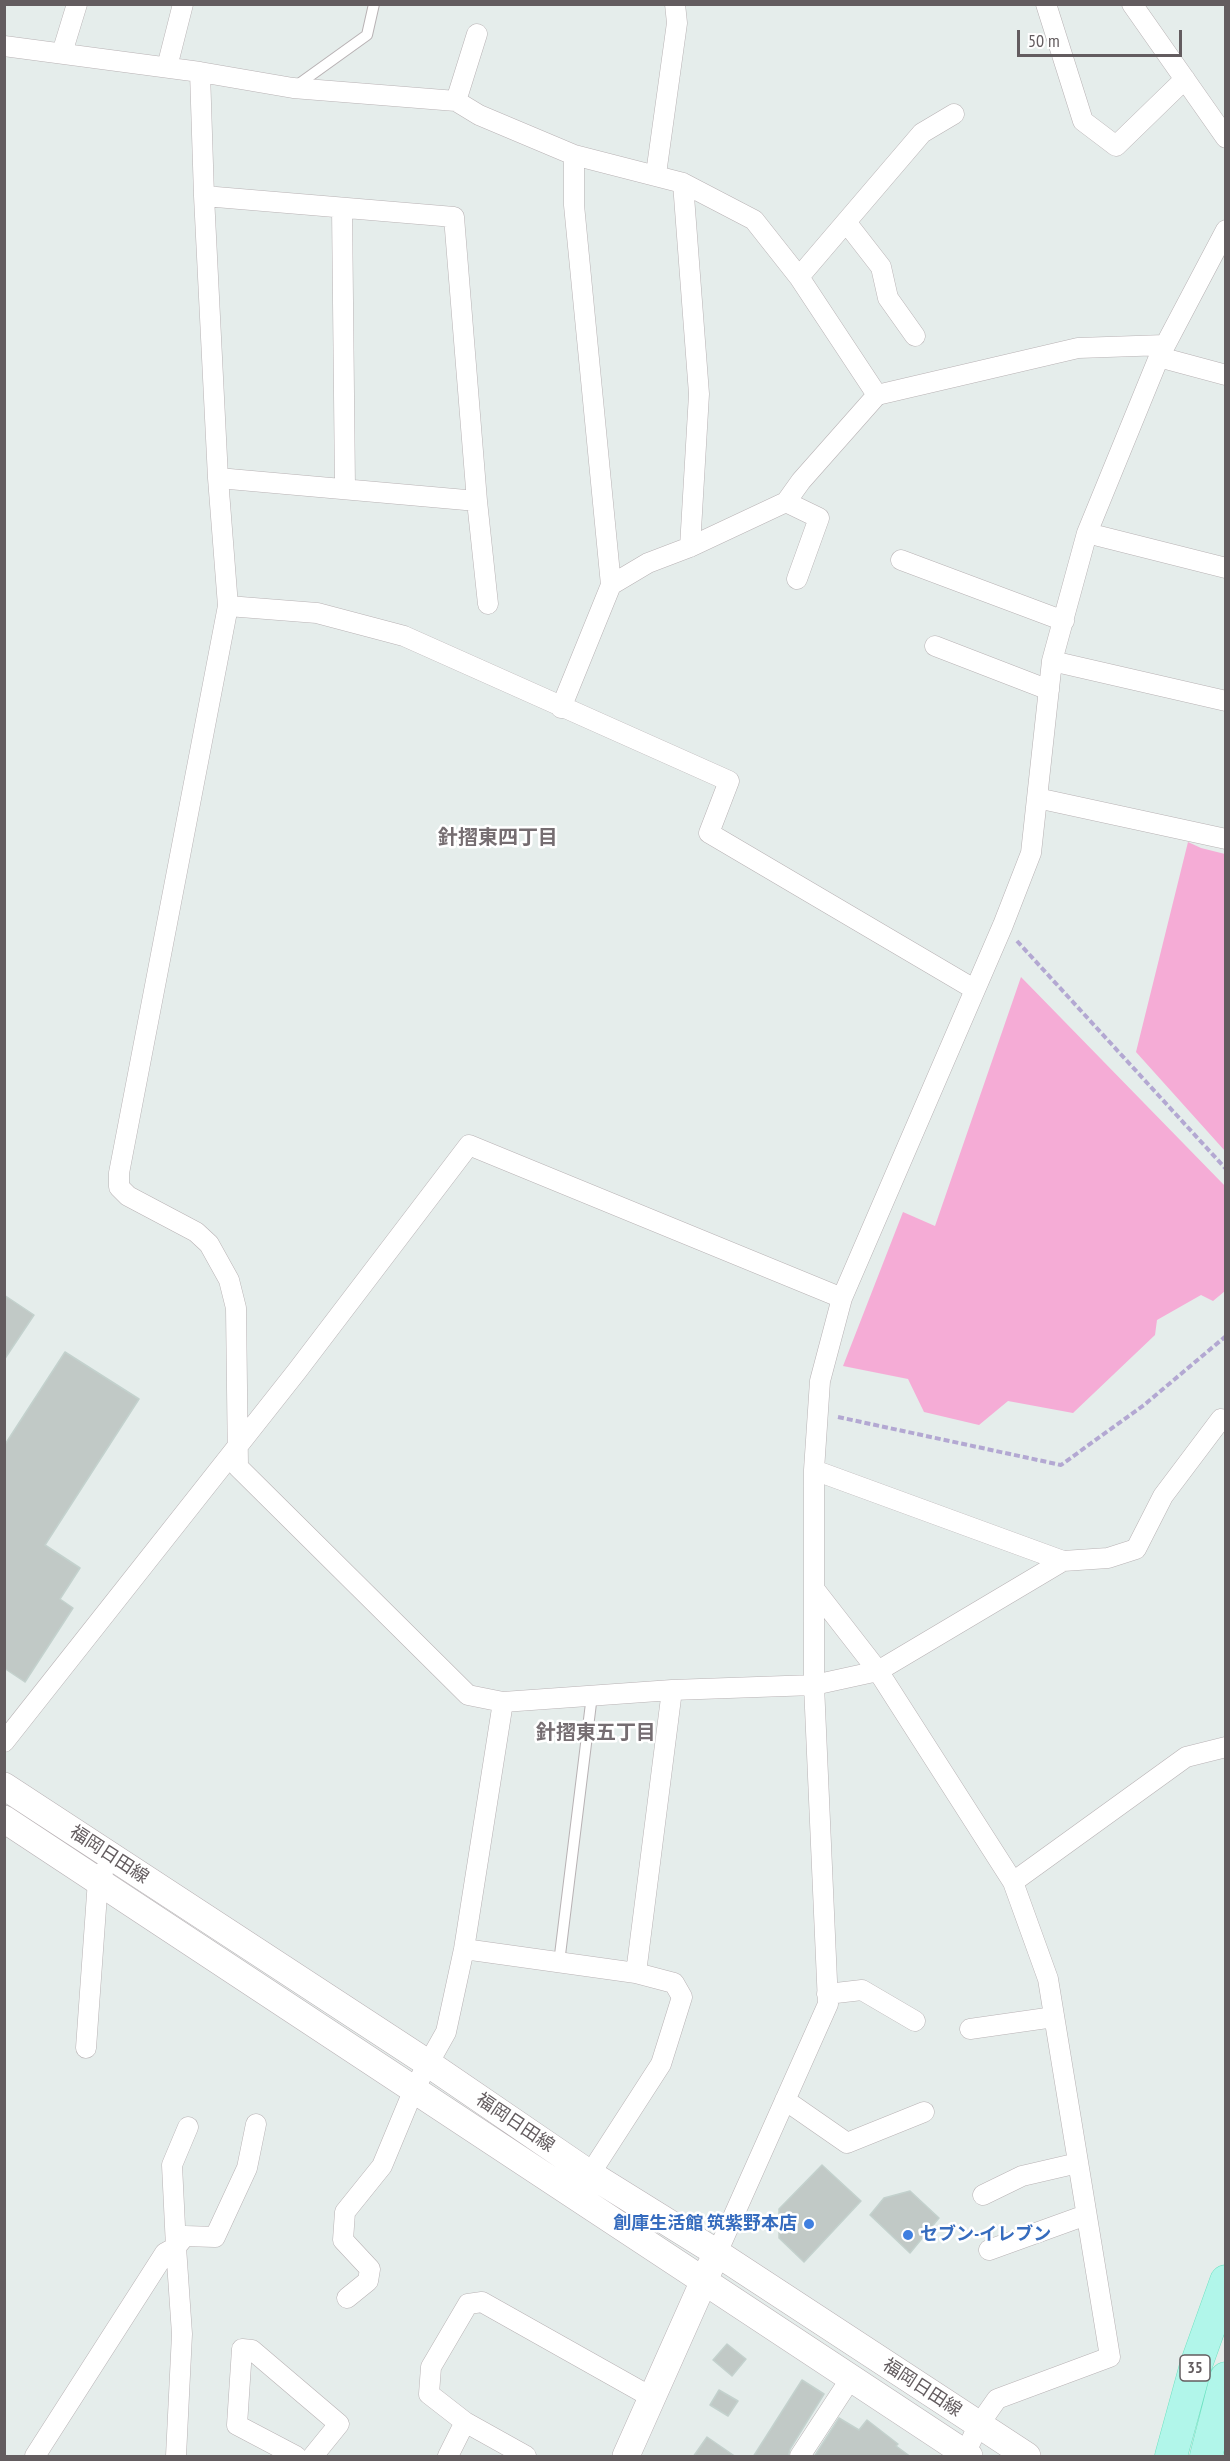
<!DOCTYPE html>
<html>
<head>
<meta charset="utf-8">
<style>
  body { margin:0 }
  #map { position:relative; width:1230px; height:2461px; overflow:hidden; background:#e5edeb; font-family:"PT Sans Narrow",sans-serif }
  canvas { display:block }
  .frame { position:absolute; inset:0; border:6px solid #635c5f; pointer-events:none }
  .scale { position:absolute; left:1017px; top:30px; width:165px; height:27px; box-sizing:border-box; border:3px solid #635c5f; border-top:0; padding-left:8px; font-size:18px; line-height:21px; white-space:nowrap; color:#635c5f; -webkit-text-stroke:4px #fff; paint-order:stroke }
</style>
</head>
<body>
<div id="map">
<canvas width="1230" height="2461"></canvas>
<div class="frame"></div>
<div class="scale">50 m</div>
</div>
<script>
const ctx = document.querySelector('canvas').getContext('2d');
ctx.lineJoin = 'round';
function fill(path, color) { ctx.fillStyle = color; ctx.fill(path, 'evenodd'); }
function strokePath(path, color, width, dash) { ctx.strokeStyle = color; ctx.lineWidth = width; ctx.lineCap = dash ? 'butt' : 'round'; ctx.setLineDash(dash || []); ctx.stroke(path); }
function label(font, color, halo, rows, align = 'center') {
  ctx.font = font + ' "PT Sans Narrow","Noto Sans JP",sans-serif'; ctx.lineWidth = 5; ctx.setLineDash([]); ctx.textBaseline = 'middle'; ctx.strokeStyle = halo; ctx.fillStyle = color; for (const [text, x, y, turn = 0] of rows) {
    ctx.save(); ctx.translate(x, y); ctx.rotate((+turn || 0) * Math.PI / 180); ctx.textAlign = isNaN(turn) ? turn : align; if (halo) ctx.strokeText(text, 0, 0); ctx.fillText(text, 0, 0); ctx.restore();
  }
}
fill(new Path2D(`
  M1188,842l13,6 24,6v297l-89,-99z
  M1021,977l204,209v105l-12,10 -12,-6 -44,25 -2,15 -82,78 -65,-12 -29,24 -55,-13 -16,-33 -65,-13 60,-154 32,14z`), '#f5acd6');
const building = new Path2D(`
  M4,1295l30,20 -30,45z
  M65,1352l74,47 -94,146 35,23 -20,31 13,9 -48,74 -21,-14v-222z
  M822,2165l39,36 -57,61 -25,-24v-29z
  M910,2191l29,27 -29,35 -40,-38 14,-17z
  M727,2344l19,15 -14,17 -19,-16z
  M802,2380l22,14 -34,55 -2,8h-35z
  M719,2390l19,11 -10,15 -18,-11z
  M839,2418l20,12 8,-10 31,24 -2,2 15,11h-97z
  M707,2437l29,20h-43z`);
fill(building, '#c1c9c6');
strokePath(building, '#c3d1cd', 1.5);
const lane = new Path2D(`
  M296,86l71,-51 7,-31
  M559,1963l33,-268`);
const street = new Path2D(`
  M1046,4l37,117 33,25 69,-67
  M1132,4l94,134
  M4,46l196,26 93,16 163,13 23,14 95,40 109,28 71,37 45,57 78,118
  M62,53l15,-49
  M167,67l16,-63
  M200,72l4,124 14,282 10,128 -109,567v14l9,9 68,36 13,12 20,36 7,28 2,159 230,228 35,7 169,-12 142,-5 64,-14 185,-110 45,-3 28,-9 27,-53 58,-77
  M456,101l21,-67
  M656,174l21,-151 -2,-19
  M683,183l16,211 -9,153
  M204,196l250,21 23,284 -259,-23
  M342,208l3,280
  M846,222l35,45 7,31 27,38
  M799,277l123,-144 32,-19
  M1159,357l67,18
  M477,501l11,103
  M786,502l33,16 -22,61
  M1087,533l139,35
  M901,560l163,61
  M611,585l37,-22 42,-16 96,-45 15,-21 76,-86 201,-47 87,-3
  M228,606l89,7 87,23 325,145 -20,52 265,156
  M935,646l114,44
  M1052,661l174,40
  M561,708l50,-123 -37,-380v-50
  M1037,798l189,41
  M814,1470l249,91
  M815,1590l63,81 135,211 35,97 62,378 -113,42 -19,27 -14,30
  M4,1742l293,-371 172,-226 373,153
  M1013,1882l173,-125 40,-10
  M464,1949l172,24 38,10 8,14 -21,67 -71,110
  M636,1973l36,-283
  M827,1994l35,-4 53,31
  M970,2029l84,-12
  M86,2048l12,-168 5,-8
  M785,2100l62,43 77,-31
  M983,2195l39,-19 56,-13
  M176,2247l9,-11 30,1 32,-69 9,-44
  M176,2247l-4,-82 16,-38
  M989,2250l97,-35
  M717,2253l111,-249 -14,-319v-215l6,-89 22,-83 161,-373 28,-72 21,-192 35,-128 72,-176 67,-127
  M347,2298l21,-17 2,-12 -27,-29 2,-28 37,-46 32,-77 32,-57 18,-83 39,-247
  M465,2422l-36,-28 2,-27 37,-63 14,-2 169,95
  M35,2456l130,-203 11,-6 6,87 -6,122
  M296,2456l-59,-31 5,-76 10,1 87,74 -26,32
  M448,2456l17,-34 61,34
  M800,2456l51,-78`);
const secondary = new Path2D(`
  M4,1786l425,278 161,110 127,79 310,203
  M4,1819l965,637
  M626,2456l85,-191`);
const primary = new Path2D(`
  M1171,2456l25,-91 30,-84
  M1206,2456l20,-78`);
strokePath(lane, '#b8b2b4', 12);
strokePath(street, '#b8b2b4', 21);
strokePath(secondary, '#bab3b6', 28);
strokePath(primary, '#69e1bf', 33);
strokePath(new Path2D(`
  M1017,941l209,228
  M838,1417l223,48 83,-60 82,-69`), '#b3a8d2', 4, [6, 3]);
strokePath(lane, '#fff', 10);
strokePath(street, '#fff', 20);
strokePath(secondary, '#fff', 27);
strokePath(primary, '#b1f6ea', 32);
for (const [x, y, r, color] of [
  [809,2224,6,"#3f7fe0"],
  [908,2235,6,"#3f7fe0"]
]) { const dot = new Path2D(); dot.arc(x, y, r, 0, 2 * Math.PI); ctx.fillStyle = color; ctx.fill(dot); strokePath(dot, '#fff', 2); }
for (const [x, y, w] of [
  [1195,2368,30]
]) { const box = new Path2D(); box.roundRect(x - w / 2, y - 13, w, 26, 4.5); ctx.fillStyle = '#fff'; ctx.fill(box); strokePath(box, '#635c5f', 1.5); }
label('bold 16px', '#635c5f', null, [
  ["35",1195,2368]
]);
label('18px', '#635c5f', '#fff', [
  ["福岡日田線",109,1855,33],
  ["福岡日田線",515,2123,34],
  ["福岡日田線",922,2388,33]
]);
label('bold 18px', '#366cbe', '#fff', [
  ["創庫生活館 筑紫野本店",797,2224],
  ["セブン-イレブン",920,2235,"left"]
], 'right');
label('bold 20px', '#756d71', '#fff', [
  ["針摺東四丁目",498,838],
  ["針摺東五丁目",596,1733]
]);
</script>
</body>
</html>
